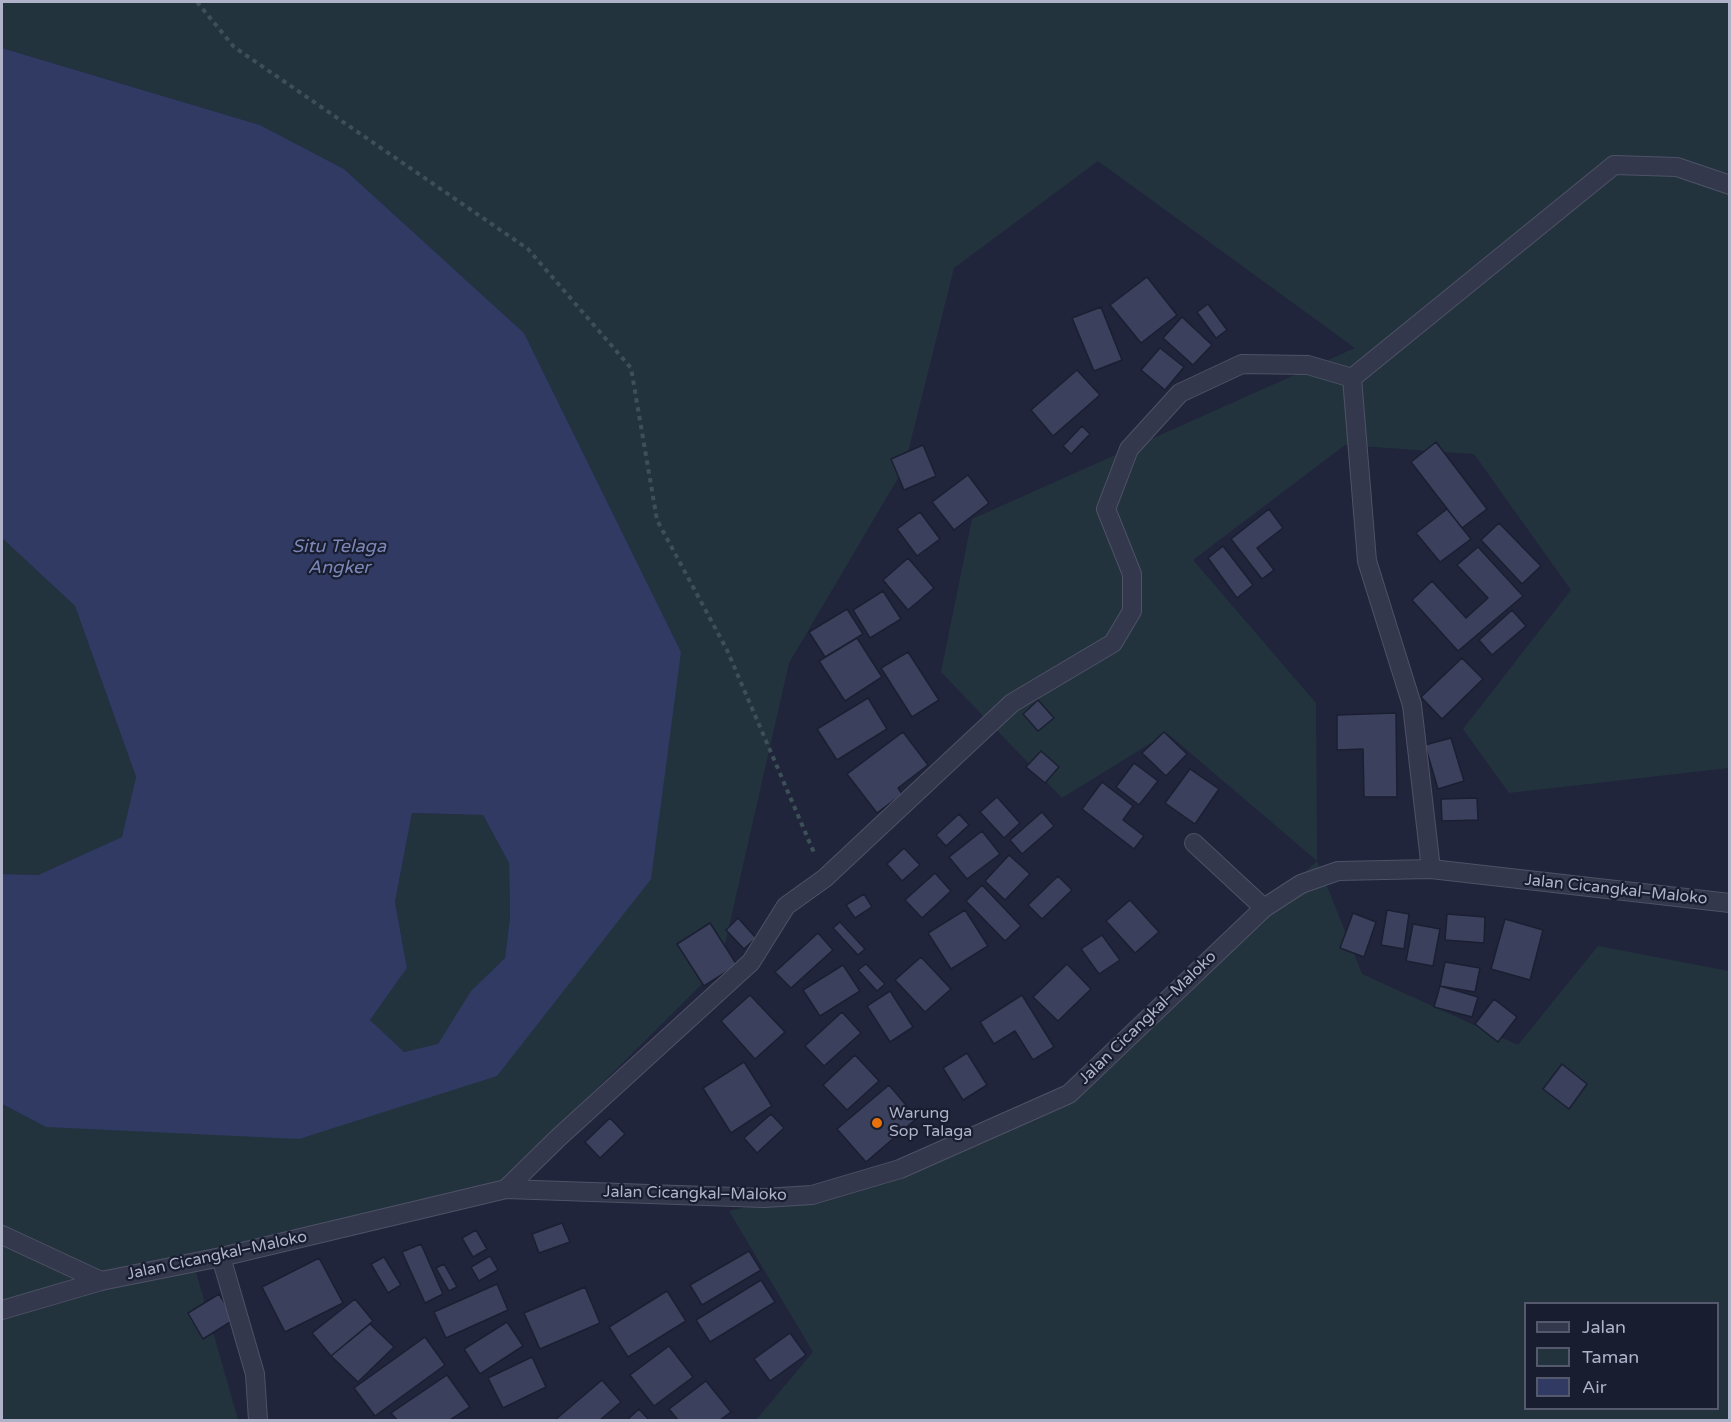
<!DOCTYPE html>
<html>
<head>
<meta charset="utf-8">
<style>
  body { margin:0 }
  #map { position:relative; width:1731px; height:1422px; overflow:hidden; background:#20253c; font-family:"Varela Round",sans-serif }
  canvas { display:block }
  .frame { position:absolute; inset:0; border:3px solid #afb2c8; pointer-events:none }
  .legend { position:absolute; left:1524px; top:1302px; width:195px; height:108px; box-sizing:border-box; background:#191d30; border:2px solid #55596d; margin:0; padding:8px 10px; list-style:none; font-size:18px; color:#afb2c8 }
  .legend li { display:flex; align-items:center; gap:12px; height:30px }
  .legend b { width:30px; border:2px solid #55596d }
</style>
</head>
<body>
<div id="map">
<canvas width="1731" height="1422"></canvas>
<div class="frame"></div>
<ul class="legend">
<li><b style="height:8px;background:#34384c"></b>Jalan</li>
<li><b style="height:16px;background:#22333d"></b>Taman</li>
<li><b style="height:16px;background:#303a62"></b>Air</li>
</ul>
</div>
<script>
const ctx = document.querySelector('canvas').getContext('2d');
ctx.lineJoin = 'round';
function fill(path, color) { ctx.fillStyle = color; ctx.fill(path, 'evenodd'); }
function strokePath(path, color, width, dash) { ctx.strokeStyle = color; ctx.lineWidth = width; ctx.lineCap = dash ? 'butt' : 'round'; ctx.setLineDash(dash || []); ctx.stroke(path); }
function label(font, color, halo, rows, align = 'center') {
  ctx.font = font + ' "Varela Round",sans-serif'; ctx.lineWidth = 4.5; ctx.setLineDash([]); ctx.textBaseline = 'middle'; ctx.strokeStyle = halo; ctx.fillStyle = color; for (const [text, x, y, turn = 0] of rows) {
    ctx.save(); ctx.translate(x, y); ctx.rotate((+turn || 0) * Math.PI / 180); ctx.textAlign = isNaN(turn) ? turn : align; if (halo) ctx.strokeText(text, 0, 0); ctx.fillText(text, 0, 0); ctx.restore();
  }
}
fill(new Path2D(`
  M2,2h1727v766l-220,25 -46,-64 108,-139 -97,-136 -129,-9 -152,115 123,143 1,158 45,113 156,71 80,-99 131,25v449h-973l57,-68 -84,-141 207,-49 131,-69 250,-232 -150,-128 -105,65 -121,-126 31,-153 383,-171 -257,-187 -144,107 -50,200 -115,195 -69,303 -217,216 -309,83 44,155h-236v-316l44,23 451,-51 184,-424 -157,-319 -180,-164 -84,-44 -258,-77zM1526,1304h192v104h-192z
  M2,538l73,68 61,171 -13,60 -85,38 -36,-1z
  M412,813l71,2 26,48 1,54 -5,41 -34,33 -33,54 -34,7 -34,-32 37,-52 -12,-66z`), '#22333d');
fill(new Path2D(`
  M2,48l258,77 84,44 180,164 157,319 -30,227 -154,197 -198,63 -253,-12 -44,-23v-230l36,1 84,-38 14,-60 -61,-171 -73,-68zM412,813l71,2 26,48 1,54 -5,41 -34,33 -33,53 -34,8 -34,-32 37,-52 -12,-66z`), '#303a62');
const building = new Path2D(`
  M1147,277l30,38 -36,28 -31,-38z
  M1208,304l19,26 -11,8 -19,-26z
  M1101,307l21,53 -28,11 -22,-53z
  M1182,317l30,28 -19,20 -30,-27z
  M1160,348l24,19 -19,23 -24,-20z
  M1077,370l23,25 -47,41 -22,-26z
  M1082,426l8,8 -19,20 -8,-8z
  M1436,442l51,67 -25,19 -51,-66z
  M923,445l13,31 -32,14 -13,-31z
  M968,475l21,28 -35,27 -22,-28z
  M1269,509l14,19 -26,20 17,22 -12,9 -31,-40z
  M1447,509l24,30 -31,23 -24,-29z
  M920,512l20,27 -23,17 -20,-27z
  M1499,523l42,43 -19,18 -41,-44z
  M1223,546l30,39 -16,13 -29,-40z
  M1478,547l45,49 -65,55 -46,-51 20,-19 34,37 22,-20 -31,-33z
  M908,558l26,30 -26,22 -25,-30z
  M883,591l18,28 -31,19 -17,-28z
  M847,609l16,25 -38,23 -16,-25z
  M1512,610l14,16 -34,29 -13,-15z
  M857,638l25,39 -37,24 -26,-40z
  M908,652l31,48 -27,17 -31,-49z
  M1462,658l21,21 -41,40 -21,-22z
  M868,698l19,31 -50,31 -20,-31z
  M1038,700l16,18 -16,13 -15,-17z
  M1396,713l1,84h-33l-1,-48 -26,1v-35z
  M903,732l25,33 -30,23 4,6 -25,19 -30,-39z
  M1164,732l23,22 -21,22 -24,-23z
  M1451,738l13,43 -26,8 -13,-44z
  M1041,751l18,16 -14,16 -19,-16z
  M1134,763l24,18 -19,24 -23,-18z
  M1190,769l29,20 -24,35 -30,-21z
  M1102,782l31,24 -10,14 21,16 -10,13 -52,-40z
  M997,797l23,26 -16,15 -24,-26z
  M1477,798l1,22 -36,1 -1,-22z
  M1042,812l12,14 -32,28 -12,-14z
  M959,814l10,11 -23,21 -10,-11z
  M982,831l18,23 -33,25 -18,-22z
  M904,848l16,17 -18,16 -15,-17z
  M1009,855l21,19 -25,26 -20,-19z
  M935,873l16,18 -29,27 -17,-18z
  M1058,876l14,14 -30,29 -14,-14z
  M982,885l39,41 -16,15 -39,-40z
  M864,894l8,13 -17,11 -9,-13z
  M1130,900l29,32 -24,21 -29,-32z
  M965,910l23,36 -37,23 -23,-36z
  M1387,910l22,4 -5,35 -23,-4z
  M1353,913l23,9 -12,35 -24,-9z
  M1447,914l38,3 -1,26 -39,-3z
  M738,918l18,20 -12,11 -18,-19z
  M1505,919l38,11 -13,50 -39,-11z
  M840,922l25,27 -7,6 -25,-27z
  M710,923l27,42 -33,21 -27,-42z
  M1413,924l27,5 -7,37 -27,-5z
  M818,933l15,17 -42,38 -16,-16z
  M1102,935l18,25 -21,14 -18,-25z
  M921,957l30,32 -26,23 -30,-32z
  M1445,962l35,6 -5,24 -35,-6z
  M866,964l19,20 -8,7 -19,-21z
  M1067,964l24,25 -33,32 -25,-24z
  M843,965l17,26 -40,25 -17,-26z
  M1440,986l38,11 -6,20 -38,-10z
  M890,991l23,36 -23,15 -23,-36z
  M750,995l35,37 -30,27 -34,-38z
  M1022,995l32,52 -21,13 -18,-29 -21,13 -14,-22z
  M1494,999l23,18 -19,25 -23,-18z
  M842,1012l19,21 -37,33 -19,-20z
  M967,1053l20,32 -24,15 -20,-32z
  M855,1055l24,26 -32,29 -24,-25z
  M744,1062l28,44 -41,27 -28,-45z
  M1562,1064l25,20 -18,25 -26,-20z
  M889,1085l28,33 -51,44 -29,-33z
  M771,1114l13,14 -27,25 -13,-15z
  M610,1118l15,16 -25,24 -15,-16z
  M562,1223l8,19 -31,11 -7,-19z
  M476,1230l11,19 -14,8 -11,-19z
  M421,1244l22,50 -18,9 -23,-51z
  M749,1251l12,19 -59,35 -12,-20z
  M490,1256l8,14 -19,11 -8,-14z
  M384,1257l17,28 -13,8 -17,-29z
  M319,1258l24,45 -58,29 -23,-45z
  M444,1264l13,23 -8,4 -13,-23z
  M761,1280l14,22 -65,40 -14,-22z
  M497,1284l11,26 -62,28 -12,-26z
  M585,1287l15,36 -60,26 -16,-36z
  M667,1291l19,30 -58,36 -19,-30z
  M219,1294l16,25 -32,20 -15,-26z
  M355,1299l18,22 -42,35 -19,-23z
  M507,1322l16,24 -43,28 -16,-25z
  M370,1324l24,23 -36,35 -27,-26z
  M790,1333l16,22 -36,26 -16,-22z
  M425,1337l20,28 -70,51 -21,-28z
  M669,1346l24,31 -39,29 -24,-31z
  M532,1357l14,30 -43,21 -15,-30z
  M447,1375l23,32 -20,13h-53l-6,-7z
  M602,1380l19,22 -21,18h-45z
  M706,1381l25,31 -11,8h-42l-9,-11z
  M639,1409l10,11h-22z`);
fill(building, '#3b415c');
strokePath(building, '#1b1f32', 1.5);
const service = new Path2D(`
  M2,1235l99,46`);
const minor = new Path2D(`
  M1352,378l15,183 45,144 19,164
  M1194,843l70,65
  M506,1189l52,-51 193,-176 35,-56 39,-28 187,-175 101,-60 19,-32v-37l-26,-65 23,-60 51,-56 62,-29 66,1 44,13 262,-213 63,2 53,18
  M221,1257l34,117 3,46`);
const tertiary = new Path2D(`
  M2,1310l99,-29 120,-24 285,-68 258,9 48,-3 88,-26 169,-75 195,-186 37,-24 37,-13 93,-2 299,34`);
strokePath(service, '#4f5267', 20);
strokePath(minor, '#4f5267', 20);
strokePath(tertiary, '#4f5267', 20);
strokePath(new Path2D(`
  M197,2l37,45 294,202 103,119 26,152 70,130 88,205`), '#3d4f57', 4, [4.5, 4.5]);
strokePath(service, '#34384c', 18);
strokePath(minor, '#34384c', 18);
strokePath(tertiary, '#34384c', 18);
for (const [x, y, r, color] of [
  [877,1123,6,"#e8710a"]
]) { const dot = new Path2D(); dot.arc(x, y, r, 0, 2 * Math.PI); ctx.fillStyle = color; ctx.fill(dot); strokePath(dot, '#191d30', 2); }
label('16px', '#afb2c8', '#191d30', [
  ["Jalan Cicangkal–Maloko",1616,890,6],
  ["Jalan Cicangkal–Maloko",1148,1018,-44],
  ["Jalan Cicangkal–Maloko",695,1194,1],
  ["Jalan Cicangkal–Maloko",217,1256,-12]
]);
label('16px', '#afb2c8', '#191d30', [
  ["Warung",889,1114],
  ["Sop Talaga",889,1132]
], 'left');
label('italic 18px', '#7b87b7', '#191d30', [
  ["Situ Telaga",339,547],
  ["Angker",339,568]
]);
</script>
</body>
</html>
